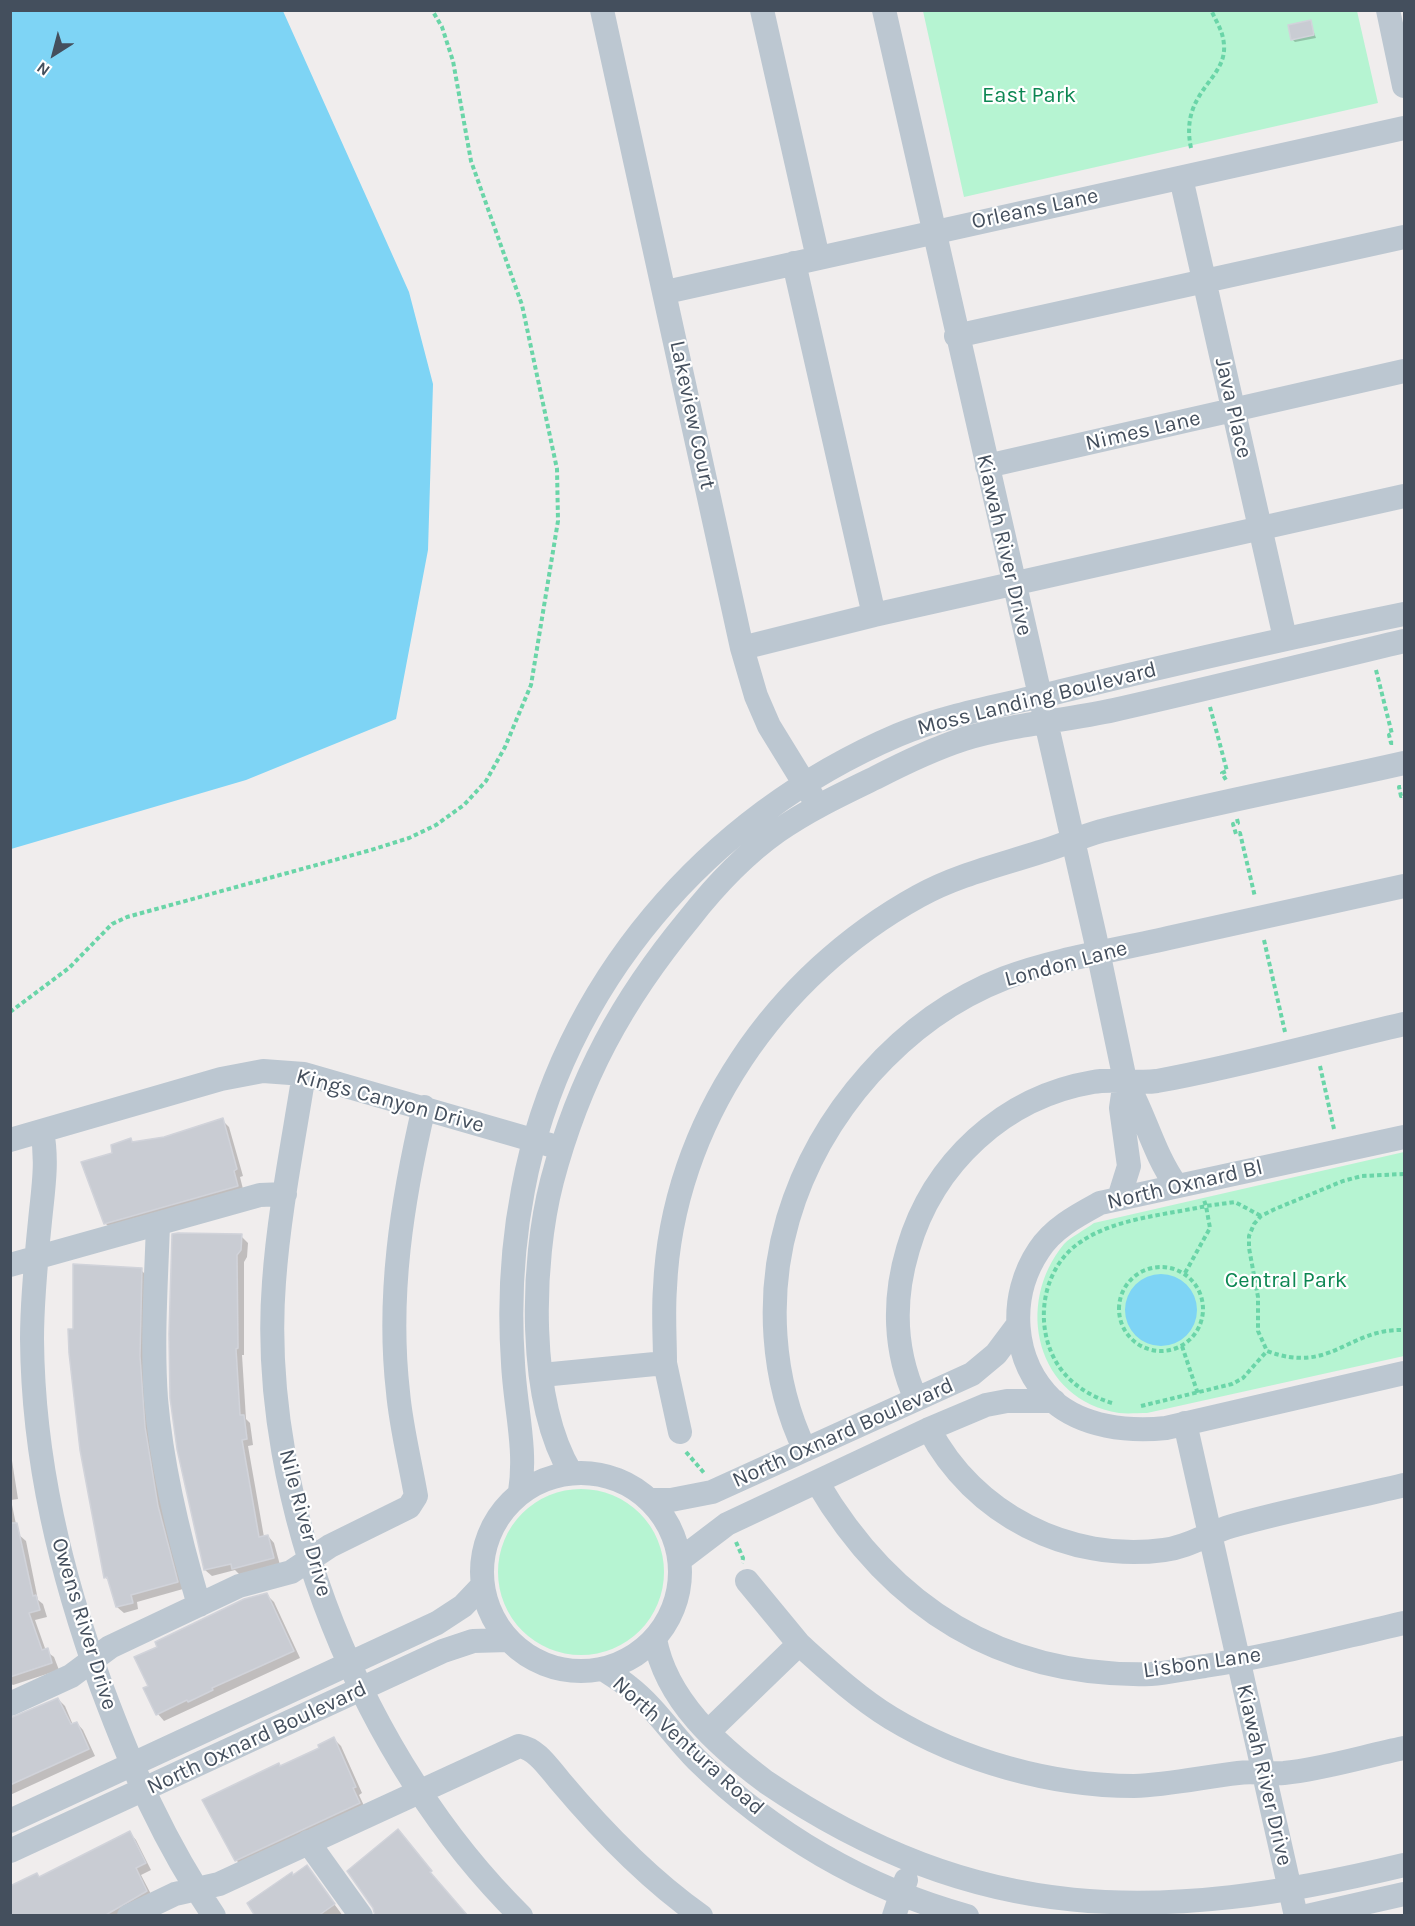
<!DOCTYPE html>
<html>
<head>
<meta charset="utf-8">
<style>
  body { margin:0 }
  #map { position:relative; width:1415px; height:1926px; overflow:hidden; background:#f0eded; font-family:Karla,sans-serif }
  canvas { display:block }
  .frame { position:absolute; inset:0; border:12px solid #444f5d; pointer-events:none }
  .north { position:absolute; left:24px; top:24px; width:60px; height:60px; -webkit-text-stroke:4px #fff; paint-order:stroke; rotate:216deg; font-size:16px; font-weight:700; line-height:24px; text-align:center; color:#444f5d }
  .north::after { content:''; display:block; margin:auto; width:21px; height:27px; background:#444f5d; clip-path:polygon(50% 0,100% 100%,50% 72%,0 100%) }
</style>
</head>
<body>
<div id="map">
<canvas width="1415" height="1926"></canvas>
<div class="frame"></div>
<div class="north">N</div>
</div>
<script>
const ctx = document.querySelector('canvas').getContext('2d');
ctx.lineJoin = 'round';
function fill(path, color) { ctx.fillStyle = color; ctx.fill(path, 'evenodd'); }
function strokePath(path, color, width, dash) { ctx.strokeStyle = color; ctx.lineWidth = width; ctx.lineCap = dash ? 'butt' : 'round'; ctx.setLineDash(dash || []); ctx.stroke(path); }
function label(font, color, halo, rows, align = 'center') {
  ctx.font = font + ' Karla,sans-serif'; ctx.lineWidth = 4.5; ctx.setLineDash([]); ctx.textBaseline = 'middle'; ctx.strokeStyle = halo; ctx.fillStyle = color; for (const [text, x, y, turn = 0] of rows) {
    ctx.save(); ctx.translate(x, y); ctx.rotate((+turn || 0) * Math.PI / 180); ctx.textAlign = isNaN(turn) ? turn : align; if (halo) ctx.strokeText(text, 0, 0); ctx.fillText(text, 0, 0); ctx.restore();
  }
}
fill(new Path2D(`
  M923,11h434l21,92 -414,94z
  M1404,1152v204l-257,57c-9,0 -19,1 -28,0 -83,-13 -105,-109 -55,-169 8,-8 21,-14 30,-21z
  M498 1572a83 83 0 1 1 166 0a83 83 0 1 1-166 0Z`), '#b6f4d2');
fill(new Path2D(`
  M11,10l272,1 126,281 24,92 -5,166 -32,169 -150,61 -235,69z
  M1125 1310a36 36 0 1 1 72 0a36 36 0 1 1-72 0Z`), '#7ed4f5');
fill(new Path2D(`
  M1310,22l6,16 -21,4 -3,-3z
  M222,1120l7,7 14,49 -3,1 4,16 -132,37 -7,-7 9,-69 16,-14 4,3 30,-5z
  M10,1202l2,1 -1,29h-1z
  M241,1236l7,7 -1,14 -3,5v93h-2l4,64 4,4 3,22 -5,1 16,91 4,-1 6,7 6,22 -40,10 -5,-5 -23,6 -7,-6 -27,-121z
  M141,1270l7,7 35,312 -46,13 1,7 -14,4 -7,-6 -7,-25 -5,-5 -31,-247z
  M10,1448l8,51 -7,1 7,34 8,7 12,59 5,4 4,13 -12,3 11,31 8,6 5,13 -46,15 -3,-2z
  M267,1595l7,7 26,56 -136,63 -6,-7 -8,-27z
  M58,1699l7,7 8,19 4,-2 6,7 12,26 -85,39v-75z
  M334,1739l7,7 21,47 -3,2 7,15 -123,57 -7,-7 45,-93 40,-18z
  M130,1833l6,7 15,30 -10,5 12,23 -31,18h-112l27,-41 3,3z
  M307,1867l36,49h-86l37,-39z`), '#0003');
const building = new Path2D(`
  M1311,20l3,15 -23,5 -3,-15z
  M223,1118l14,51 -3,2 4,15 -134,38 -23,-62 31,-9 -1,-8 20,-7 1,4 32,-5z
  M178,1233l64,1 -1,16 -4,5 1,93 -2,1 4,66h4l3,24 -5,1 17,97 9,-2 6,23 -42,11 -1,-5 -27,6 -27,-121 -7,-51 -1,-64 3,-100z
  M73,1264l69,4 -2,88 5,71 13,79 20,76 -47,13 2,8 -17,4 -9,-30 -3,1 -24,-128 -11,-97 -1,-24h5z
  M10,1523h7l16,73 3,-1 4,15 -11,3 13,37 6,-2 4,15 -42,14z
  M267,1593l27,58 -82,37 1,2 -25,12 -1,-2 -31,15 -13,-27 5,-2 -14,-29 23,-10 -2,-5 89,-43z
  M58,1698l13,26 6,-2 12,27 -79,36v-67z
  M334,1737l22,50 -3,1 7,15 -125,58 -33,-61 77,-37 1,3 39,-18 -1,-3z
  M398,1829l34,42 -2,1 38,44h-93l-2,-8 -26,-37z
  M130,1831l16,32 -10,5 11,23 -43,25h-94v-30l27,-13 2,4z
  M307,1865l28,39 -17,12h-63l-8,-13 45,-31 1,3z`);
fill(building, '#c9ccd3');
strokePath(building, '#d1d3da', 1.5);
strokePath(new Path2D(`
  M1191,148c-12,-56 36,-68 33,-103 -1,-14 -7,-22 -13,-35
  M1376,670l16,64 -3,1 2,8h3
  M1210,707l17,64 -5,2 4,7
  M1401,787h-2l2,9 3,-1
  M1237,819l1,4 -5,1 3,10 4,-1 15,64
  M1264,940l21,92
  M10,1012l59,-44 43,-44 15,-7 244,-67 38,-12 27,-13 28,-20 22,-24 19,-34 26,-62 27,-164 -1,-52 -35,-164 -51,-144 -18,-100 -11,-34 -10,-17
  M1320,1066l14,63
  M1404,1174l-42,2 -19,5 -68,28 -14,7 -7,8 -5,12v12l9,49v34l9,20c64,24 81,-23 137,-21
  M1119 1309a42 42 0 1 1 84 0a42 42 0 1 1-84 0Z
  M1185,1273l25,-45 -4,-22 29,-4 26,14
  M1182,1346l16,48
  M1112,1403c-20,-6 -39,-17 -52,-35 -28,-40 -19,-101 22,-127 34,-23 84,-26 124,-35l-2,-6
  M1141,1406l91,-22 11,-6 24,-27
  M686,1452l19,22
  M736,1542l7,16 -1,5`), '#6ad5a8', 4, [4.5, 3]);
strokePath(new Path2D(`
  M602,10l140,638 14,48 13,30 43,70
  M762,10l56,248
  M884,10l211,927 30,143 -4,28 8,58 -10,32
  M1388,10l16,76
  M1181,178l104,460
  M794,263l80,352
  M666,292l738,-164
  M956,336l448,-99
  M987,466l417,-95
  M742,648l132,-33 530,-119
  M304,1074c-11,69 -25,139 -30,208 -17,220 91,481 247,634
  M1125,1080c20,34 28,73 51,105
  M42,1131c6,31 1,59 -2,90 -4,39 -8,79 -8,118 1,122 29,235 70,349 31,83 62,154 112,228
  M1404,1137l-304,66c-22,12 -47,25 -61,47 -31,46 -28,111 14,151 30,26 75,31 113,27l238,-55
  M10,1140l211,-61 42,-8 41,3 246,71
  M158,1225c-2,58 -6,116 -2,174 6,70 23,139 43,206
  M10,1265l250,-70 25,-1
  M665,1363l15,69
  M542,1375l123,-12c0,-24 -2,-50 0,-75 7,-165 112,-314 254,-392 38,-21 81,-31 121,-44 20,-6 40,-15 61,-21 100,-26 202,-45 303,-68
  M916,1399c-22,-48 -23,-100 -8,-150 25,-86 96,-152 185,-167 21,-4 43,2 64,-1 83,-15 165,-38 247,-57
  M1185,1423l111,493
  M929,1429c44,85 140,134 235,121 25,-3 44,-17 68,-24 56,-16 115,-27 172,-41
  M805,1450c-34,-70 -39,-156 -17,-231 31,-105 114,-201 217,-241 53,-20 113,-28 168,-41 77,-17 154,-34 231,-51
  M482 1572a99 99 0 1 1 198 0a99 99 0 1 1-198 0Z
  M571,1473c-44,-73 -40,-211 -19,-292 27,-102 70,-181 137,-262 25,-32 55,-64 89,-88 30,-21 64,-37 97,-53 29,-15 58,-29 89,-39 49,-15 100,-18 150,-29 97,-22 194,-46 290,-69
  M817,1482c74,126 185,196 334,192 18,-1 37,-6 54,-8 67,-10 133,-28 199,-43
  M520,1492c7,-44 -5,-85 -7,-129 -4,-58 -1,-116 10,-173 38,-205 185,-374 375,-455 53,-22 112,-31 168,-45 112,-27 225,-53 338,-76
  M649,1500h22l41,-8 260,-118 24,-20 21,-28
  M681,1559l46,-35 202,-95 57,-24 21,-4h47
  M747,1581l52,63
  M655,1639c11,61 63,107 111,143 213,144 393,142 638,83
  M603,1669c9,6 18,11 26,18 26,20 45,50 68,73 74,73 170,129 270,156
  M10,1704l61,-28 39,-29 129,-61 52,-14 39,-26 79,-39 7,-11c-6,-35 -15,-69 -18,-104 -11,-96 4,-191 26,-285
  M709,1731l90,-87c29,26 58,53 92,74 71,43 161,68 243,68 36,-1 69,-9 104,-13 15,-2 31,1 46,0 40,-4 81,-17 120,-25
  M10,1821l427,-198 26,-17 19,-20
  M308,1842l53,74
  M10,1851l433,-200 30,-10 36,-1
  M129,1916l46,-22 44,-10 300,-138c18,3 29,21 41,35 42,50 87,97 141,135
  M894,1916l12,-36
  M1307,1916l97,-22`), '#bcc7d1', 24);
label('22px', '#0c8652', '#fff', [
  ["East Park",1029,96],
  ["Central Park",1286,1281]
]);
label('22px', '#444f5d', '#fff', [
  ["Orleans Lane",1035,209,-12],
  ["Java Place",1233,408,77],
  ["Lakeview Court",692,415,78],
  ["Nimes Lane",1143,431,-13],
  ["Kiawah River Drive",1004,545,77],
  ["Moss Landing Boulevard",1037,699,-14],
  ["London Lane",1066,964,-15],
  ["Kings Canyon Drive",390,1101,15],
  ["North Oxnard Bl",1185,1185,-13],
  ["North Oxnard Boulevard",843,1433,-24],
  ["Nile River Drive",305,1523,75],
  ["Owens River Drive",84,1624,73],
  ["Lisbon Lane",1202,1663,-8],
  ["North Oxnard Boulevard",257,1738,-25],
  ["North Ventura Road",688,1746,42],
  ["Kiawah River Drive",1264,1775,77]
]);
</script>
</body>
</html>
